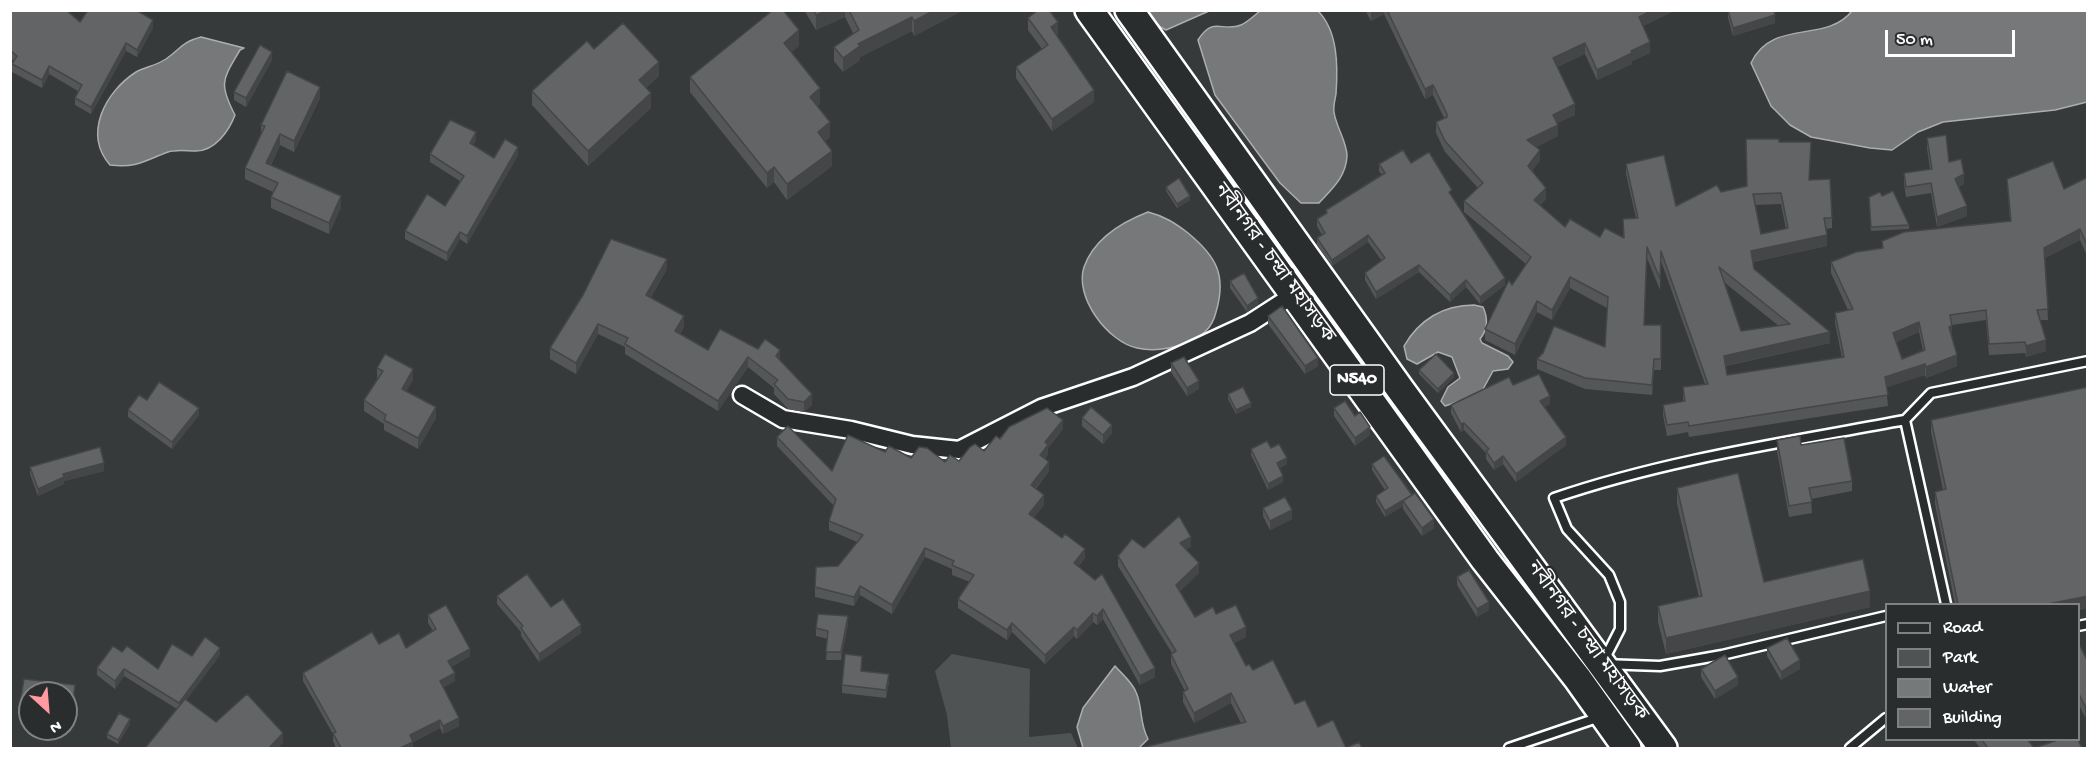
<!DOCTYPE html>
<html>
<head>
<meta charset="utf-8">
<style>
  body { margin:0 }
  #map { position:relative; width:2098px; height:759px; overflow:hidden; background:#373a3b; font-family:"Gochi Hand",sans-serif }
  canvas { display:block }
  .frame { position:absolute; inset:0; border:12px solid #fff; pointer-events:none }
  .legend { position:absolute; left:1885px; top:603px; width:195px; height:138px; box-sizing:border-box; background:#2a2d2e; border:2px solid #7f8182; margin:0; padding:8px 10px; list-style:none; font-size:18px; color:#fff }
  .legend li { display:flex; align-items:center; gap:12px; height:30px }
  .legend b { width:30px; border:2px solid #7f8182 }
  .north { position:absolute; left:18px; top:681px; width:60px; height:60px; box-sizing:border-box; background:#2a2d2e; border:2px solid #7f8182; border-radius:50%; rotate:154deg; font-size:16px; font-weight:700; line-height:24px; text-align:center; color:#fff }
  .north::after { content:''; display:block; margin:auto; width:21px; height:27px; background:#ff9aa2; clip-path:polygon(50% 0,100% 100%,50% 72%,0 100%) }
  .scale { position:absolute; left:1885px; top:30px; width:130px; height:27px; box-sizing:border-box; border:3px solid #fff; border-top:0; padding-left:8px; font-size:18px; line-height:21px; white-space:nowrap; color:#fff; -webkit-text-stroke:4px #2a2d2e; paint-order:stroke }
</style>
</head>
<body>
<div id="map">
<canvas width="2098" height="759"></canvas>
<div class="frame"></div>
<ul class="legend">
<li><b style="height:8px;background:#2a2d2e"></b>Road</li>
<li><b style="height:16px;background:#505354"></b>Park</li>
<li><b style="height:16px;background:#767879"></b>Water</li>
<li><b style="height:16px;background:#636465"></b>Building</li>
</ul>
<div class="north">N</div>
<div class="scale">50 m</div>
</div>
<script>
const ctx = document.querySelector('canvas').getContext('2d');
ctx.lineJoin = 'round';
function fill(path, color) { ctx.fillStyle = color; ctx.fill(path, 'evenodd'); }
function strokePath(path, color, width, dash) { ctx.strokeStyle = color; ctx.lineWidth = width; ctx.lineCap = dash ? 'butt' : 'round'; ctx.setLineDash(dash || []); ctx.stroke(path); }
function label(font, color, halo, rows, align = 'center') {
  ctx.font = font + ' "Gochi Hand","Noto Sans Bengali",sans-serif'; ctx.lineWidth = 5; ctx.setLineDash([]); ctx.textBaseline = 'middle'; ctx.strokeStyle = halo; ctx.fillStyle = color; for (const [text, x, y, turn = 0] of rows) {
    ctx.save(); ctx.translate(x, y); ctx.rotate((+turn || 0) * Math.PI / 180); ctx.textAlign = isNaN(turn) ? turn : align; if (halo) ctx.strokeText(text, 0, 0); ctx.fillText(text, 0, 0); ctx.restore();
  }
}
fill(new Path2D(`
  M952,654l78,15 -1,68 42,-4 7,15h-127l-4,-33 -12,-44z`), '#505354');
const water = new Path2D(`
  M1261,10l57,1c20,20 20,55 18,83 -1,6 -3,12 -2,18 2,15 13,30 13,44 -1,21 -15,33 -28,47h-18l-21,-20 -65,-88 -17,-55c16,-25 24,-7 43,-15 7,-3 14,-10 20,-15z
  M1146,11h63l-43,19 -11,-6z
  M1852,11h235v91l-32,8 -112,12 -25,10 -26,18 -22,-2 -59,-11 -21,-12 -19,-19 -20,-43c21,-45 75,-19 101,-52z
  M201,37l43,11 -4,2c-17,29 -22,33 -5,65 -6,16 -20,36 -39,36 -9,0 -20,-2 -28,1 -24,9 -31,16 -58,13 -27,-31 -5,-73 26,-93 10,-5 21,-7 30,-13 16,-11 14,-16 35,-22z
  M1148,212c16,4 27,11 40,21 28,23 39,42 28,79 -4,17 -14,24 -30,31 -16,6 -32,9 -49,5 -29,-6 -63,-51 -53,-81 10,-28 38,-45 64,-55z
  M1474,305l9,2c5,11 5,22 -3,32l2,4 26,13 5,6 -5,7 -15,2 -11,20 -13,7 -24,8 -4,-5 7,-14 12,-9 -8,-21 -14,-5 -21,12 -10,-5 -3,-13c15,-26 39,-41 70,-41z
  M1115,666c7,8 17,16 21,26 7,16 3,30 12,47l-9,9h-56l-6,-21 6,-19z`);
fill(water, '#767879');
strokePath(water, '#adaeaf', 1.5);
const service = new Path2D(`
  M1946,604l-41,-184 26,-27 157,-32
  M1886,616l-164,39 -62,11 -58,-2 18,-35v-27l-11,-27 -42,-46 -13,-31c114,-39 234,-56 351,-78
  M2078,626l10,-2
  M1509,748l91,-31
  M1850,748l36,-30`);
const minor = new Path2D(`
  M742,395l41,24 68,11 61,15 47,5 82,-42 92,-31 117,-54 45,-29`);
const trunk = new Path2D(`
  M1089,10l396,550 93,119 49,69
  M1129,10l271,379 263,359`);
strokePath(service, '#fff', 13);
strokePath(minor, '#fff', 21);
strokePath(trunk, '#fff', 32);
strokePath(service, '#2a2d2e', 8);
strokePath(minor, '#2a2d2e', 16);
strokePath(trunk, '#2a2d2e', 27);
fill(new Path2D(`
  M10,10l70,12 73,6 -16,29 -11,-6 -35,63 -16,-9v-7l3,-7 -29,-17 -7,14 -30,-16v-8l2,-3 -4,-3z
  M804,10h158v1l-48,25 -2,-5 -52,26v3l-17,12 -9,-11v-14l19,-14 -8,-16 -29,13z
  M1365,10h311l-33,16 7,27 -18,8v3l-35,16 -12,-26 -28,13 18,48 -18,8 1,13 -22,11 4,13 -8,11 14,28 -6,6 25,22 35,10 23,1v-19l13,-1 -10,-44v-10l50,42 45,-14 26,-6 32,-44 31,38 22,38v10l-6,1 1,17 -74,16 1,7 76,74 -104,23 1,9 115,-17 -7,-35v-10l13,-3 -17,-37v-11l51,-14v-7l128,-20 -3,-42 57,10 24,-12v81l-8,-18 -35,18 3,62h-8l6,31 -20,6 -1,-4 -36,2 -3,-35 -34,5v12l5,29 -31,12 -1,-3 -39,12 2,19 -199,31 -1,-5 -21,4 -4,-21v-10l20,-4v-14l22,-3 -44,-123 -1,29 -13,-32 -3,67h17v45h-7l-2,25 -67,-6 -48,-20v-10l68,-12 2,-39 -37,-20 -18,32 -15,-8 -22,43 -30,-15v-11l41,-65 -62,-52v-11l14,-13 -33,-36 -9,-19v-11l8,-4 -11,-23 -8,4 -41,-85 -13,7zM1781,204l5,25 -25,5 -6,-29zM1724,282l6,5 49,39 -38,5zM1919,332l4,18 -21,9 -6,-17z
  M1728,10l47,13 -42,13 -5,-18z
  M1028,18l30,16 -2,1 38,67 -42,29 -36,-53v-11l26,-18 -14,-19z
  M799,46l-8,6 29,51 -3,3 13,31 -5,4 7,25 -45,34 -13,-18 -7,6 -77,-96v-15z
  M594,49l65,27 -13,12 5,20 -63,58 -56,-61v-14z
  M272,60l-26,47 -12,-7v-8z
  M320,98l-26,54 -14,-7 -9,20 70,42 -12,27 -58,-26v-11l2,-5 -28,-13v-11l16,-34v-9z
  M1927,138l22,24 15,22 -5,3 8,29 -30,11 -6,-34 -25,4 -2,-14v-10l26,-4 -3,-21z
  M476,140l-3,5 21,13 24,-3 -51,89 -7,-5 -13,22 -42,-22v-8l40,-25 15,-25 -30,-19v-8z
  M1411,163l41,33 53,89 -25,19 -14,-17 -16,15 -31,-30 -43,27 -11,-19v-7l17,-12 -14,-19 -36,24 -15,-21v-7l5,-3 -5,-9v-7l9,-5v-4l56,-35 -3,-4v-7z
  M1166,187l24,13 -13,8 -11,-17z
  M1882,196l27,29v4l-38,2 -2,-34z
  M667,269l-16,28 33,30 -4,7 28,16 72,11 32,44 -8,7 -16,-3 -14,-15v-6l-26,-21 -30,44 -93,-57v-7l-27,-13 -22,40 -26,-15v-11z
  M1230,281l28,24 -11,7 -17,-24z
  M1268,316l50,50 -13,8 -37,-50z
  M1171,363l28,26 -12,7 -16,-24z
  M377,368l36,12 -7,11 30,27 -18,31 -34,-19v-6l-20,-13v-11l14,-21 -1,-1z
  M1419,370l35,7 -16,16 -19,-19z
  M1513,385l37,19 -6,3 22,38 -50,37 -13,-18 -9,6 -8,-11v-6l-22,-23 -3,2 -10,-19v-8z
  M2088,387v221l-9,2v-6h-124l-20,-100v-12l8,-2 -12,-58v-12z
  M1228,394l23,13 -15,7 -8,-15z
  M147,400l52,15 -27,34 -44,-32v-7z
  M1334,408l21,8 15,19 -15,11 -21,-30z
  M1082,418l30,15 -9,11 -21,-18z
  M1063,429l-15,19v6l-3,5 4,12 -13,18 8,16 -10,12 51,41 -7,9 77,110 -15,8 -37,-66 -6,6 -4,-3 -16,17 -3,-3 -29,28 -33,-32 -5,8 -49,-32v-9l12,-17 -18,-7v-6l-27,-12 -33,57 -32,-19 -6,11 -39,-9v-10l23,-21 19,-24 -28,-12v-9l5,-15 -57,-60v-9l55,34 53,-19 26,6 34,4 14,-1 25,-10 16,-12z
  M1777,440l24,5 51,36v10l-41,8 1,14 -23,4 -12,-66z
  M1271,448l16,16 -7,4 3,14 -15,8 -17,-35v-6z
  M1372,464l40,31 22,33 -12,8 -19,-27v-3l-18,11 -9,-15v-6l9,-6 -13,-20z
  M30,467l74,4 -40,10v3l-26,12 -8,-22z
  M1677,488l87,94 106,25 -204,47 -8,-32v-16l41,-9 -22,-93z
  M1263,508l29,11 -22,11 -7,-14z
  M1191,547l-5,2 13,24 -19,18 15,26 21,-3 30,23 -12,6 12,23 49,38 23,23 28,21h16h-217l96,-25 -10,-20 -37,20 -11,-21v-10l2,-1 -14,-27v-10l1,-1 -54,-87v-10l26,-8z
  M1457,577l32,33 -12,7 -20,-32z
  M497,596l84,37 -42,29 -18,-26v-4l-24,-28z
  M428,615l42,41 -19,11 4,14 -11,6 15,39 -16,8 -3,-6 -27,14v6h-77l-3,-7v-7l-30,-53v-8l76,-29 27,4 27,-17 -5,-8z
  M848,624l-7,36h-15l2,-21 -12,-3v-8z
  M2079,644l9,18 -3,55 -6,-12z
  M1767,648l33,21 -19,11 -14,-24z
  M122,652l36,17 34,-13 28,-1 -34,45 30,22 67,20 -6,6h-131v-1l31,-38 -53,-33 -9,13 -18,-14v-7z
  M1701,669l37,16 -23,14 -14,-22z
  M861,671l28,11 -3,16 -44,-5v-8z
  M24,679l51,6v9l-3,25 -6,-1v-25h-36v20l-10,-1v-8z
  M130,724l-12,20 -11,-6v-4z
  M1974,740h54l6,8h48h-102z`), '#555657');
fill(new Path2D(`
  M828,10h17v7l-29,13v-15z
  M935,10h27v1l-48,25v-15z
  M1371,10h13v4l-13,7z
  M1653,10h23l-37,18v-11z
  M1775,15v8l-42,13v-8z
  M912,17v14l-52,26v3l-17,12v-14l15,-14z
  M153,20v8l-16,29v-7z
  M1058,22v12l-7,5v-12z
  M799,30v16l-15,12v-15z
  M1650,42v11l-18,8v3l-35,16v-10l34,-19z
  M126,43v8l-35,63v-7z
  M1585,43v11l-32,15v-11z
  M272,52v8l-26,47v-9z
  M659,62v14l-20,19v-15z
  M49,66v8l-7,14v-8z
  M1433,85v10l-8,4v-10z
  M320,87v11l-26,54v-11z
  M820,88v15l-10,9v-15z
  M1094,90v12l-42,29v-12z
  M651,93v15l-63,58v-15z
  M1575,104v11l-22,10v-10z
  M830,122v15l-12,10v-15z
  M1558,125v11l-31,15v-11z
  M476,132v8l-6,11v-8z
  M280,134v11l-14,29v-11z
  M518,147v8l-51,89v-8z
  M1540,150v10l-12,17v-11z
  M832,151v15l-45,34v-16z
  M774,167v15l-7,6v-15z
  M1964,174v10l-9,5v-10z
  M1546,188v11l-12,12v-11z
  M341,196v11l-12,27v-11z
  M1190,196v4l-13,8v-4z
  M1967,206v10l-30,11v-10z
  M2080,229v11l-36,19v-11z
  M460,232v7l-13,22v-8z
  M1368,235v7l-36,24v-6z
  M1827,235v11l-76,16v-11z
  M667,259v10l-21,36v-10z
  M1419,265v7l-43,27v-7z
  M1570,277v11l-18,32v-10z
  M1505,278v7l-25,19v-7z
  M1466,280v7l-16,15v-7z
  M1258,298v7l-11,7v-6z
  M1537,301v11l-22,43v-11z
  M684,316v11l-9,14v-10z
  M1919,322v10l-26,12v-11z
  M598,324v10l-22,40v-11z
  M1952,326v11h-3v-10z
  M1830,332v11l-106,23v-10z
  M2046,340v11l-20,6v-11z
  M780,350v11l-4,-5z
  M1957,355v11l-31,12v-11z
  M748,357v10l-30,44v-10z
  M1318,358v8l-13,8v-8z
  M1654,359v11l-2,25v-10z
  M1925,364v11l-40,13v-11z
  M413,369v11l-11,19v-10z
  M1454,373v4l-16,16v-4z
  M1199,381v8l-12,7v-8z
  M812,394v11l-8,7v-10z
  M1550,396v8l-10,5v-8z
  M1251,403v4l-15,7v-4z
  M436,407v11l-18,31v-11z
  M199,408v7l-27,34v-7z
  M1063,420v9l-15,19v6l-8,10v-9l5,-13z
  M1464,423v7l-3,2v-8z
  M1112,425v8l-9,11v-9z
  M1370,427v8l-15,11v-8z
  M1566,437v8l-50,37v-8z
  M1503,456v8l-9,6v-7z
  M1287,458v6l-10,6v-7z
  M1049,462v9l-18,23v-9z
  M104,463v8l-40,10v3l-26,12v-7l25,-15z
  M1283,476v6l-15,8v-6z
  M1044,495v10l-15,18v-9z
  M1412,495l-9,6v5l-18,11v-6z
  M1292,510v9l-22,11v-9z
  M1434,519v9l-12,8v-8z
  M1191,537v10l-11,6v-10z
  M925,548v9l-33,57v-9z
  M1085,549v9l-11,14v-9z
  M1199,563v10l-23,22v-10z
  M860,586v9l-6,11v-9z
  M1870,591v16l-204,47v-16z
  M2088,596v12l-9,2v-6h-31z
  M1489,602v8l-12,7v-8z
  M1103,609v10l-6,6v-9z
  M1093,613v9l-16,17v-9z
  M848,616v8l-7,36v-8z
  M1012,623v9l-5,8v-10z
  M581,625v8l-42,29v-8z
  M1074,627v9l-29,28v-9z
  M1246,627v10l-16,8v-10z
  M220,648v7l-41,55v-7z
  M470,649v7l-22,12v-7z
  M1800,660v9l-19,11v-8z
  M1155,668v9l-15,8v-9z
  M124,669v7l-9,13v-8z
  M455,673v8l-15,8v-8z
  M889,674v8l-3,16v-8z
  M1738,677v8l-23,14v-8z
  M75,685v9l-3,25v-9z
  M1231,693v10l-37,20v-10z
  M2088,705v11l-3,1v-11z
  M459,718v8l-16,8v-8z
  M130,719v5l-12,20v-4z
  M440,720v8l-30,15v-8z
  M283,733v9l-6,6h-8z
  M413,742v6h-13z`), '#454647');
const building = new Path2D(`
  M10,10h56l14,12 8,-12h48l17,10 -16,30 -11,-7 -35,64 -16,-9 7,-13 -33,-19 -7,14 -30,-16 5,-8 -7,-6z
  M773,10h10l16,20 -15,13 36,45 -10,9 20,25 -12,10 14,19 -45,33 -13,-17 -7,6 -77,-96z
  M813,10h15l-12,5z
  M849,10h86l-21,11 -2,-4 -54,27 2,2 -17,12 -9,-11 25,-17z
  M1038,10h11l9,12 -7,5 43,63 -42,29 -36,-52 32,-22 -20,-27z
  M1387,10h266l-14,7 11,25 -19,9 1,2 -35,17 -12,-27 -32,15 22,46 -22,11 5,10 -31,15 13,10 -12,16 18,22 -12,12 31,27 5,-8 30,18 5,-9 19,10 -1,-19 15,-1 -12,-54 38,-9 12,51 41,-21 4,7 26,-6 -1,-47h33v3h32l-2,38 21,-1 2,39h-8l3,17 -76,16 3,18 76,63 -106,24 3,19 117,-18 -9,-44 18,-4 -22,-47 25,-10 27,-4 -1,-7 22,-9 107,-11 -4,-42 46,-18 11,28 24,-12v70l-8,-18 -36,19 4,61 -11,1 9,30 -20,6 -1,-4 -36,2 -3,-34 -36,5 2,11 -3,1 8,28 -31,12 -1,-3 -40,13 3,18 -199,31 -1,-4 -21,3 -4,-20 22,-4 -2,-14 25,-3 -47,-133 -1,28 -13,-32 -3,78h17v34h-7l-2,26 -67,-7 -48,-19 6,-6 11,-27 51,21 3,-50 -38,-20 -18,33 -15,-9 -22,43 -30,-15 24,-49 3,5 19,-28 -67,-56 19,-18 -38,-42 -9,-19 11,-5v-3l-14,-29 -8,4zM1781,193l7,35 -27,6 -8,-40zM1719,267l71,57 -49,7zM1919,322l6,28 -23,9 -9,-26z
  M1728,10h46l1,5 -42,13z
  M623,23l36,39 -20,18 12,13 -63,58 -56,-60 55,-50 7,8z
  M260,45l12,7 -26,46 -12,-6z
  M287,71l33,16 -26,54 -14,-7 -14,29 75,33 -12,27 -58,-26 7,-14 -33,-15 20,-42 -4,-1z
  M450,120l26,12 -6,11 24,15 11,-19 13,8 -51,89 -7,-4 -13,21 -42,-22 22,-37 18,12 19,-30 -34,-22z
  M1946,135l3,27 12,-3 3,15 -9,5 12,27 -30,11 -6,-34 -25,4 -2,-14 28,-4 -5,-31z
  M1403,150l8,13 18,-11 23,38 -3,2 56,86 -25,19 -14,-17 -16,15 -31,-30 -43,27 -11,-19 20,-15 -17,-23 -36,25 -15,-22 8,-5 -8,-14 10,-6 -1,-3 59,-37 -6,-9z
  M1179,178l11,18 -13,8 -11,-17z
  M1893,191l16,34 -38,2 -2,-30 11,-5 2,4z
  M611,239l56,20 -21,36 38,21 -9,15 33,19 12,-21 38,20 7,-10 15,11 -4,6 36,38 -8,8 -16,-3 -14,-15 4,-4 -30,-23 -30,44 -93,-57 3,-6 -30,-14 -22,39 -26,-15 33,-53z
  M1244,273l14,25 -11,8 -17,-25z
  M1282,306l36,52 -13,8 -37,-50z
  M385,354l28,15 -11,20 34,18 -18,31 -34,-18 2,-5 -22,-15 19,-29 -6,-3z
  M1436,354l18,19 -16,16 -19,-19z
  M1184,357l15,24 -12,7 -16,-25z
  M1539,374l11,22 -10,5 26,36 -50,37 -13,-18 -9,7 -8,-12 3,-2 -25,-26 -3,1 -10,-19 58,-28 4,8z
  M159,382l40,26 -27,34 -44,-32 11,-15 8,5z
  M1243,387l8,16 -15,7 -8,-16z
  M2088,387v209l-40,8h-90l-23,-112 11,-3 -15,-69z
  M1345,401l10,15 5,-4 10,15 -15,11 -21,-30z
  M1091,407l21,18 -9,10 -21,-17z
  M1047,408l16,12 -18,22 3,3 -8,10 9,7 -18,23 13,10 -15,19 33,24 3,-4 20,15 -11,14 21,17 7,-6 53,94 -15,8 -37,-67 -6,7 -4,-3 -16,17 -3,-3 -29,28 -33,-32 -5,7 -49,-31 16,-24 -22,-10 2,-4 -29,-13 -33,57 -32,-19 -6,11 -39,-10 1,-20 22,-1 25,-31 -34,-14 7,-22 -59,-62 11,-11 44,45 16,-36 37,17 4,-6 22,12 8,-11 8,1 18,14 5,-7 9,6 11,-14 5,-3 9,7 12,-15 4,3 9,-12z
  M1800,436l1,9 43,-7 8,43 -43,7 3,14 -23,4 -12,-66z
  M1267,441l4,7 8,-4 8,14 -10,5 6,13 -15,8 -17,-35z
  M100,447l4,16 -41,11 1,3 -26,12 -8,-22z
  M1384,456l28,39 -27,16 -9,-15 12,-8 -16,-24z
  M1738,473l26,109 99,-23 7,32 -204,47 -8,-32 44,-10 -25,-108z
  M1415,493l19,26 -12,9 -19,-27z
  M1285,497l7,13 -22,11 -7,-13z
  M1179,516l12,21 -11,6 19,20 -23,22 19,32 18,-10 3,7 20,-9 10,22 -16,8 16,31 3,-2 4,6 20,-10 22,44 10,-4 13,27 15,-7 13,28 13,-6 3,6h-217v-1l101,-25 -15,-29 -37,20 -11,-21 5,-3 -17,-35 5,-3 -58,-95 14,-17 12,9z
  M1469,570l20,32 -12,7 -20,-32z
  M527,574l24,33 12,-8 18,26 -42,29 -18,-26 2,-2 -26,-30z
  M446,605l24,44 -22,12 7,12 -15,8 19,37 -16,8 -3,-6 -30,15 3,7 -13,6h-59l-8,-15 3,-1 -33,-59 69,-41 7,12 20,-11 7,15 30,-19 -8,-14z
  M818,614l30,2 -7,36h-15l2,-21 -12,-3z
  M205,637l15,11 -41,55 -55,-34 -9,12 -18,-13 16,-22 9,6 5,-6 31,23 14,-25 20,12z
  M1787,638l13,22 -19,12 -14,-24z
  M2079,644l9,18v43l-3,1 -6,-12z
  M845,654l17,2 -1,15 28,3 -3,16 -44,-5z
  M1725,655l13,22 -23,14 -14,-22z
  M24,679l51,6 -3,25h-6v-17h-36v12l-10,-1z
  M247,694l36,39 -14,15h-121l-2,-1 39,-48 31,23z
  M119,713l11,6 -12,21 -11,-6z
  M1982,740h46l6,8 24,-8h20l4,8h-94z`);
fill(building, '#636465');
strokePath(building, '#454647', 1.5);
for (const [x, y, w] of [
  [1357,380,54]
]) { const box = new Path2D(); box.roundRect(x - w / 2, y - 15, w, 30, 4.5); ctx.fillStyle = '#2a2d2e'; ctx.fill(box); strokePath(box, '#fff', 1.5); }
label('bold 18px', '#fff', null, [
  ["N540",1357,380]
]);
label('20px', '#fff', '#2a2d2e', [
  ["নবীনগর - চন্দ্রা মহাসড়ক",1273,264,54],
  ["নবীনগর - চন্দ্রা মহাসড়ক",1586,642,54]
]);
</script>
</body>
</html>
